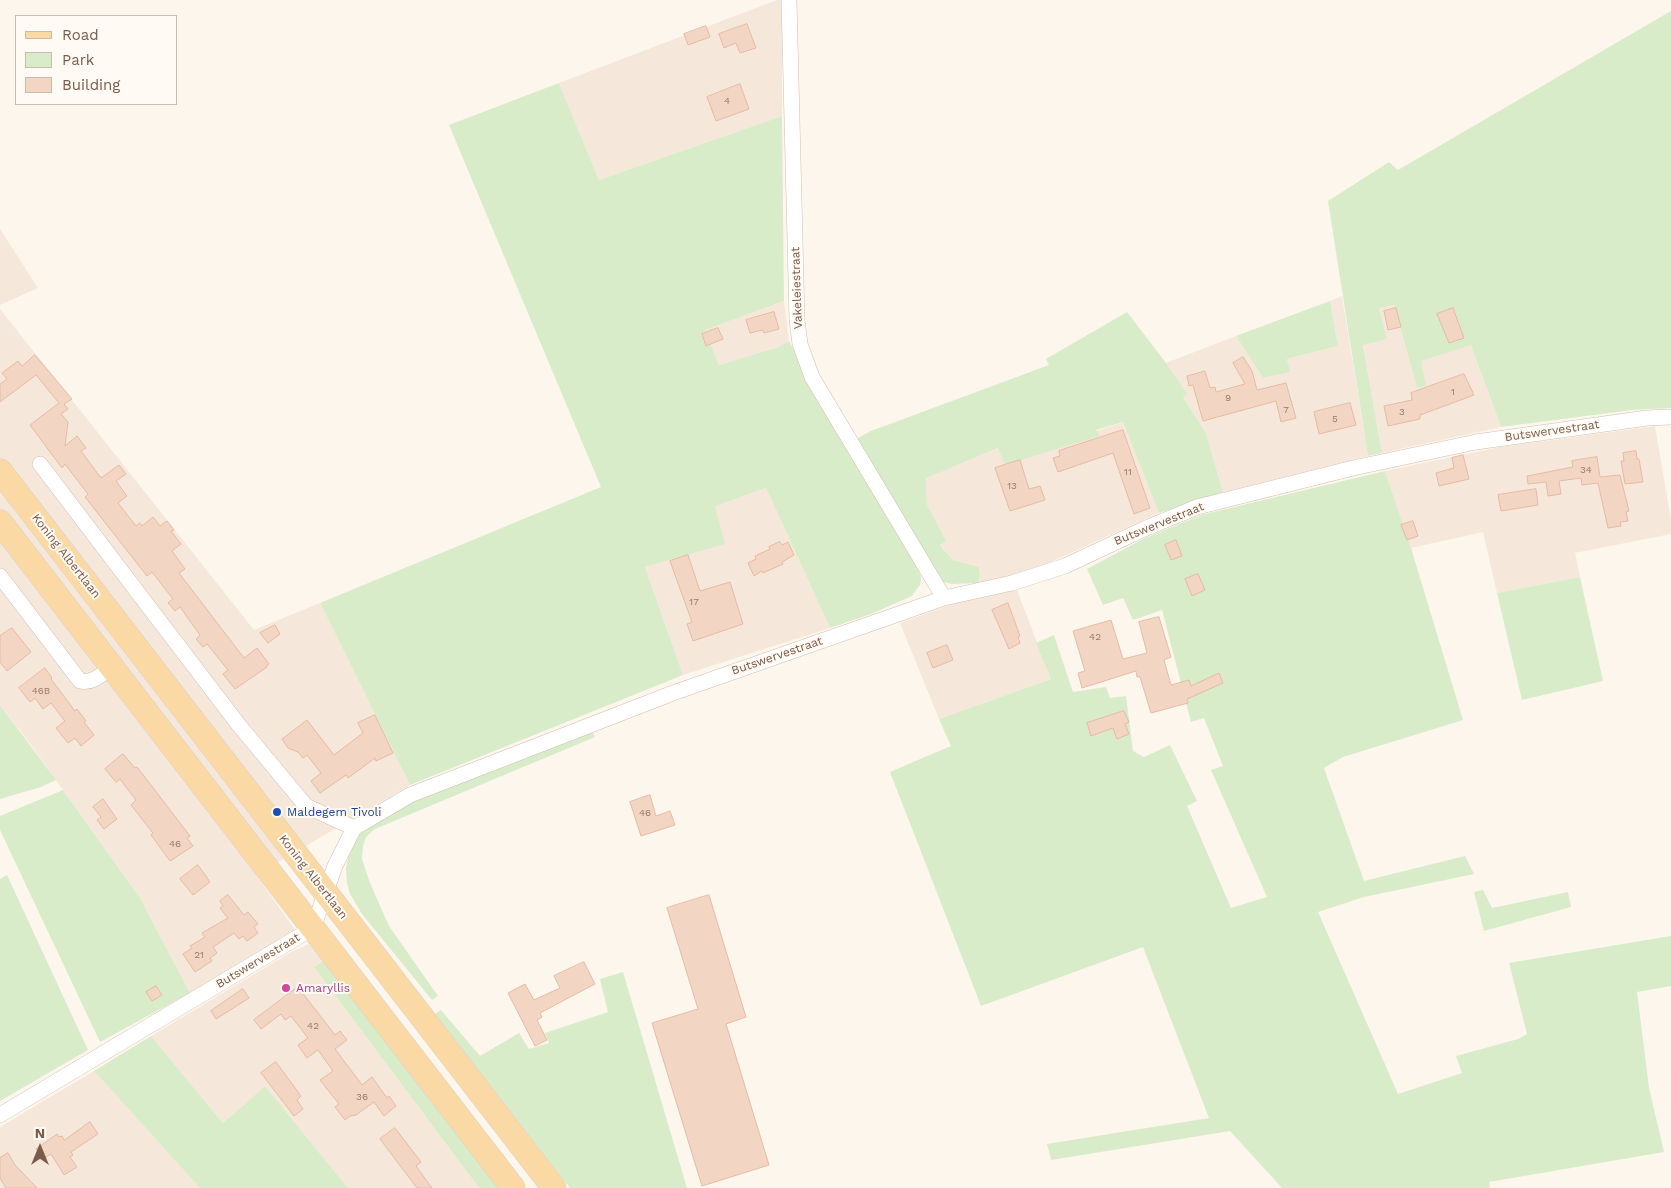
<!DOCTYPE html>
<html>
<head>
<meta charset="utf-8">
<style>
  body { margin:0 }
  #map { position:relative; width:1671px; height:1188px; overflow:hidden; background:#fdf6ec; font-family:"Work Sans",sans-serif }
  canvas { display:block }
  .legend { position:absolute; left:15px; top:15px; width:162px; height:90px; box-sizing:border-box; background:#fffaf3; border:1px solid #cabbb1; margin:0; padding:6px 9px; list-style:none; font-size:15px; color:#7a5c4d }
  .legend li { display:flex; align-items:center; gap:10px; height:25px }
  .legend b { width:25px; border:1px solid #cabbb1 }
  .north { position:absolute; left:15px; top:1123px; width:50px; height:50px; -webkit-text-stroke:4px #fffaf3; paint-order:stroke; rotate:0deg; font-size:14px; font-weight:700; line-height:20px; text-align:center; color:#7a5c4d }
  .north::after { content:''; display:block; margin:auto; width:18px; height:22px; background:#7a5c4d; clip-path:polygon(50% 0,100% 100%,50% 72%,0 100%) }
</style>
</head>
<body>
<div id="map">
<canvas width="1671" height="1188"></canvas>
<ul class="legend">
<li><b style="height:6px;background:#fbd9a5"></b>Road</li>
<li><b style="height:14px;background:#d8ecc9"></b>Park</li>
<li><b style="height:14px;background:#f3d5c3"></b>Building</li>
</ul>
<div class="north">N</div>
</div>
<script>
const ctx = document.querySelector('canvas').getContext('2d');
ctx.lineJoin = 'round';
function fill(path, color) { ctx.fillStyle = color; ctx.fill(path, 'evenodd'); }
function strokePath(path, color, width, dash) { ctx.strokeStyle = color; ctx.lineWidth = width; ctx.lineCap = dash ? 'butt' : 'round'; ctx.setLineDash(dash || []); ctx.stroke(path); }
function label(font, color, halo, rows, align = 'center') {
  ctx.font = font + ' "Work Sans",sans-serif'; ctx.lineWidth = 4; ctx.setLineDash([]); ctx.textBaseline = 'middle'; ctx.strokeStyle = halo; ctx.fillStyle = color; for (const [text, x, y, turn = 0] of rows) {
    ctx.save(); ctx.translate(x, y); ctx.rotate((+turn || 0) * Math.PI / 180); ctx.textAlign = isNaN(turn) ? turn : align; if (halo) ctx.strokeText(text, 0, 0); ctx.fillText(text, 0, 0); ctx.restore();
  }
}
fill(new Path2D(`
  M777,0h5v116l-183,64 -40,-97z
  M0,229l38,59 -38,17z
  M1342,296l26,160 -145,36 -17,-59 -23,-36 3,-3 -20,-31 70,-27 27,42 26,-6 -2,-13 51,-13 -8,-45z
  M784,301l5,40 -11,6 -59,18 -14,-35z
  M1394,305l23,83 9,-2 -6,-25 51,-17 30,83 -119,26 -19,-109 24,-5 -8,-31z
  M0,309l254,321 66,-27 90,182 -154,90 39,55 -105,63 -50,-95 -109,-153 -31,-40z
  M1124,422l35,91 -117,53 -37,13 -26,4 1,-10 -1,-6 -26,-7 -13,-16 5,-3 -18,-36 -1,-28 73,-29 6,17 94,-29 -3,-5z
  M1655,426l16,94v14l-96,19 5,24 -83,16 -14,-61 -72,16 -26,-77 115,-24z
  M766,488l64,140 -147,47 -38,-108 79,-23 -10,-38z
  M1017,590l34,89 -112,40 -39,-96 66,-24z
  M309,944l16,16 -11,7 165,221h-131l-83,-102 -42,37 -72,-87 140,-84z
  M94,1071l106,117h-200v-61z`), '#f5e8da');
fill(new Path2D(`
  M1671,11v397l-39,2 -131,17 -30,-82 -50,16 5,25 -9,2 -23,-83 -15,3 8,31 -24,6 19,108 -14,3 -40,-255 61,-39 9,8z
  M559,83l40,97 183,-64 2,185 -79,29 14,35 59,-18 11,-6 56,104 26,-14 178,-66 -3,-6 81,-47 39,51 21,31 -4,3 23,36 17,59 -64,21 -36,-91 -27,8 4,6 -95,29 -7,-17 -72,30 1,27 19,36 -6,4 13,15 26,7 1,6 -1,10 -27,1 -9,-2 -10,-17 -51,-58 34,56 5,14 -1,8 -8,11 -41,18 -41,14 -64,-140 -51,18 10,38 -80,23 38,108 -273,110 -90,-182 281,-116 -152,-362z
  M1330,301l8,45 -51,13 3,13 -27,6 -27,-42z
  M1385,471l26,77 52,172 -120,37 -19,11 40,113 101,-25 9,18 -110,23 -46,15 80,182 64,-21 -6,-17 62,-17 9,-5 -18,-71 162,-27v50l-34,6 12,96 15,64 -175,30 1,6h-208l-52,-57 -179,29 -4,-16 162,-26 -66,-171 -162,59 -91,-234 61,-26 -12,-27 112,-40 -15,-36 18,-8 19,57 33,-5 4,11 16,-2 7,55 11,6 26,-12 27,56 -10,5 44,102 36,-11 -56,-127 12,-4 -19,-48 -13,4 -29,-112 -29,10 -10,-22 -20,7 -16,-36 56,-30 58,-24z
  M1580,577l23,104 -81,19 -25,-107z
  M0,705l56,75 -15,7 -41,12z
  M592,731l3,6 -220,92 -9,8 -3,9 -1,13 8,24 19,43 49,70 -6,4 -70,-86 -12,-20 -3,-11 -1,-15 3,-15 6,-12 8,-11 49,-28z
  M63,790l77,108 50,95 -90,49 -100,-212v-14z
  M7,875l81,175 -88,51v-222z
  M1483,890l9,18 76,-16 3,15 -87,24 -10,-39z
  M325,960l173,228h-19l-165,-221z
  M623,972l64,216h-117l-135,-174 6,-4 39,46 39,-23 10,16 20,-6 -4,-10 63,-21 -8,-33z
  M151,1036l72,87 42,-37 83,102h-148l-106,-117z`), '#d8ecc9');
const building = new Path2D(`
  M747,24l9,24 -16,5 -4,-10 -12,5 -5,-14z
  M706,26l4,11 -22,8 -4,-11z
  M740,84l9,25 -33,12 -9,-24z
  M1396,308l5,19 -13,3 -4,-19z
  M1453,308l11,30 -15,5 -12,-29z
  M774,312l5,17 -15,4 -1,-3 -13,3 -4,-13z
  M718,328l5,11 -17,7 -4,-12z
  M35,355l37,44 -8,5 4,5 -7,5 7,8 -3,24 12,-10 9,12 -5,3 20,27 18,-13 7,9 -10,7 11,15 -9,7 18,23 4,-3 2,3 11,-9 7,9 7,-5 7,9 -3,1 10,13 -9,7 13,18 -6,4 65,85 13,-10 12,16 -3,2 1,1 -32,22 -12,-15 5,-4 -21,-26 -4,3 -7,-8 4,-4 -20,-28 -5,4 -7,-8 5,-4 -21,-27 -5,4 -62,-79 3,-3 -23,-30 -3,4 -32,-43 29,-22 -23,-28 -36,27v-18l7,-5 -5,-6 16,-12 4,5z
  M1243,357l9,14 5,19 29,-7 10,35 -15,4 -5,-21 -73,20 -10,-36 -4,1 -2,-10 18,-5 5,17 5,-1 1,5 29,-8 -12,-21z
  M1464,374l10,21 -54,20v4l-32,7 -4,-20 28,-6 -1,-7z
  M1350,403l6,22 -37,9 -5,-22z
  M1123,430l27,78 -16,6 -21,-61 -55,19 -5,-14 7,-2 -1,-5z
  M1636,451l1,8h2l4,23 -18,2 -4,-23h3l-1,-8z
  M1463,455l6,24 -30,7 -3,-13 18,-5 -2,-10z
  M1597,457l3,20 20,-2 9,36 -3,1 2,9 -8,1 1,4 -13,2 -10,-45 -16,2 -1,-7 -22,3 2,13 -13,2 -2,-14 -18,2 -1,-8 46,-9 -1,-6z
  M1020,460l9,29 11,-3 5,14 -35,11 -15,-43z
  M1536,489l2,16 -37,6 -3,-16z
  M1413,521l5,15 -11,4 -6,-15z
  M1176,540l6,16 -11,4 -6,-15z
  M780,542l2,3 6,-3 6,13 -12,7 1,2 -20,9 -1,-2 -8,5 -6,-13 8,-4 -1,-3 15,-7 -1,-2z
  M688,555l12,36 30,-9 13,42 -50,17 -6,-17 5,-2 -22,-61z
  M1198,574l7,16 -13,6 -7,-17z
  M1008,603l12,33 -2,1 2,6 -11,6 -17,-39z
  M1159,617l12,40 -7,3 7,25 18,-5 2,6 28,-13 4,10 -36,16 1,4 -37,10 -11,-36h-3l-1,-6 -54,17 -4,-15 7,-2 -12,-40 38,-11 12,39 24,-6 -8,-31z
  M275,625l5,9 -12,9 -8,-10z
  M12,628l19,24 -24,19 -7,-9v-26z
  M947,645l6,15 -20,8 -6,-15z
  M45,668l7,10 -1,1 24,32 2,-2 9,12 -2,1 10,13 -13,11 -6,-8 -7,5 -12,-15 9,-7 -14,-18 -8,6 -8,-11 -5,4 -11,-14z
  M1124,711l5,11 -4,2 4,10 -12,5 -4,-11 -22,8 -4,-13z
  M375,715l18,38 -17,8 -1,-3 -27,20 -2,-3 -26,18 -9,-12 10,-8 -14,-18 -4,3 -5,-6 -10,-4 -6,-9 25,-19 27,35 29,-22 -5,-10z
  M123,754l12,14 2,-1 53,69 -3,2 6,8 -23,15 -19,-26 2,-2 -22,-28 5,-5 -16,-21 -4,3 -11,-13z
  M650,795l6,21 14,-5 5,14 -34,11 -11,-34z
  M103,799l14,20 -13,10 -7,-9 4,-3 -8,-10z
  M198,865l12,17 -17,13 -13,-16z
  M228,895l16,20 4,-3 10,12 -4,3 4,6 -11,8 -4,-5 -4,3 -5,-6 -21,14 4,6 -7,5 2,3 -17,11 -12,-18 9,-6 -2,-2 15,-9 -3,-4 26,-15 -8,-10 3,-2 -3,-5z
  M709,895l37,122 -20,7 43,141 -67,21 -50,-163 46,-14 -31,-101z
  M584,962l11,22 -55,29 2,4 -5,3 10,20 -12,6 -27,-53 17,-9 9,16 26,-12 -6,-12z
  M156,986l6,9 -10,6 -6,-9z
  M298,987l37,48 5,-4 7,9 -12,9 27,36 10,-8 15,21 2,-2 7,10 -12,10 -10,-14 -18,13 -6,1 -5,4 -10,-13 4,-3 -19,-24 13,-9 -15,-21 -11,8 -9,-13 10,-7 -17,-22 -6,4 -4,-6 -20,15 -7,-9z
  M243,989l6,9 -33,21 -5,-8z
  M276,1062l25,34 -4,4 6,9 -9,7 -33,-43z
  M90,1122l8,12 -27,18 2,3 -3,2 7,10 -13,8 -13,-21 -8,5 -7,-10 21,-15 2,3 3,-1 2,4z
  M395,1128l26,34 -5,4 16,22h-15l-37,-49z
  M8,1153l7,12 22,23h-31l-6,-10v-20z`);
fill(building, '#f3d5c3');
strokePath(building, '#e6bba3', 1);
const minor = new Path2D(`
  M789,0l8,320 3,24 12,33 132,221
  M40,464l198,260 68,82 48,22
  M0,576l80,105c13,3 22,-7 32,-15
  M0,1115l313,-187 22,-62 19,-38 56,-33 263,-102 271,-95 68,-15 53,-17 79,-37 53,-22 156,-39 123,-26 171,-24 24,-1`);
const primary = new Path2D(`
  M0,471l554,717
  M0,522l513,666`);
strokePath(minor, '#d1beb0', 16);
strokePath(primary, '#dad1cd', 25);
strokePath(minor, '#fff', 15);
strokePath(primary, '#fbd9a5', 24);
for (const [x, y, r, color] of [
  [277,812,5,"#1a4fb4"],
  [286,988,5,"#d1479c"]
]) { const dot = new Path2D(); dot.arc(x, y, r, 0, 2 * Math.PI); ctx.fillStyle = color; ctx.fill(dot); strokePath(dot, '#fffaf3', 2); }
label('10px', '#987a6a', null, [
  ["4",727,101],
  ["1",1453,392],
  ["9",1228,398],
  ["7",1286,410],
  ["3",1402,412],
  ["5",1335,419],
  ["34",1586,470],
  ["11",1128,472],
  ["13",1012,486],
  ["17",694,602],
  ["42",1095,637],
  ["46B",41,691],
  ["46",645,813],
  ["46",175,844],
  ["21",199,955],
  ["42",313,1026],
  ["36",362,1097]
]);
label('12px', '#7a5c4d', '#fffaf3', [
  ["Vakeleiestraat",797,288,-92],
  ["Butswervestraat",1552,431,-8],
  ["Butswervestraat",1159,524,-22],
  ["Koning Albertlaan",66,556,52],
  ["Butswervestraat",777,656,-19],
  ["Koning Albertlaan",313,877,52],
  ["Butswervestraat",258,961,-31]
]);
label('12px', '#164399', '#fffaf3', [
  ["Maldegem Tivoli",287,812]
], 'left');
label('12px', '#b23c85', '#fffaf3', [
  ["Amaryllis",296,988]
], 'left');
</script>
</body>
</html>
